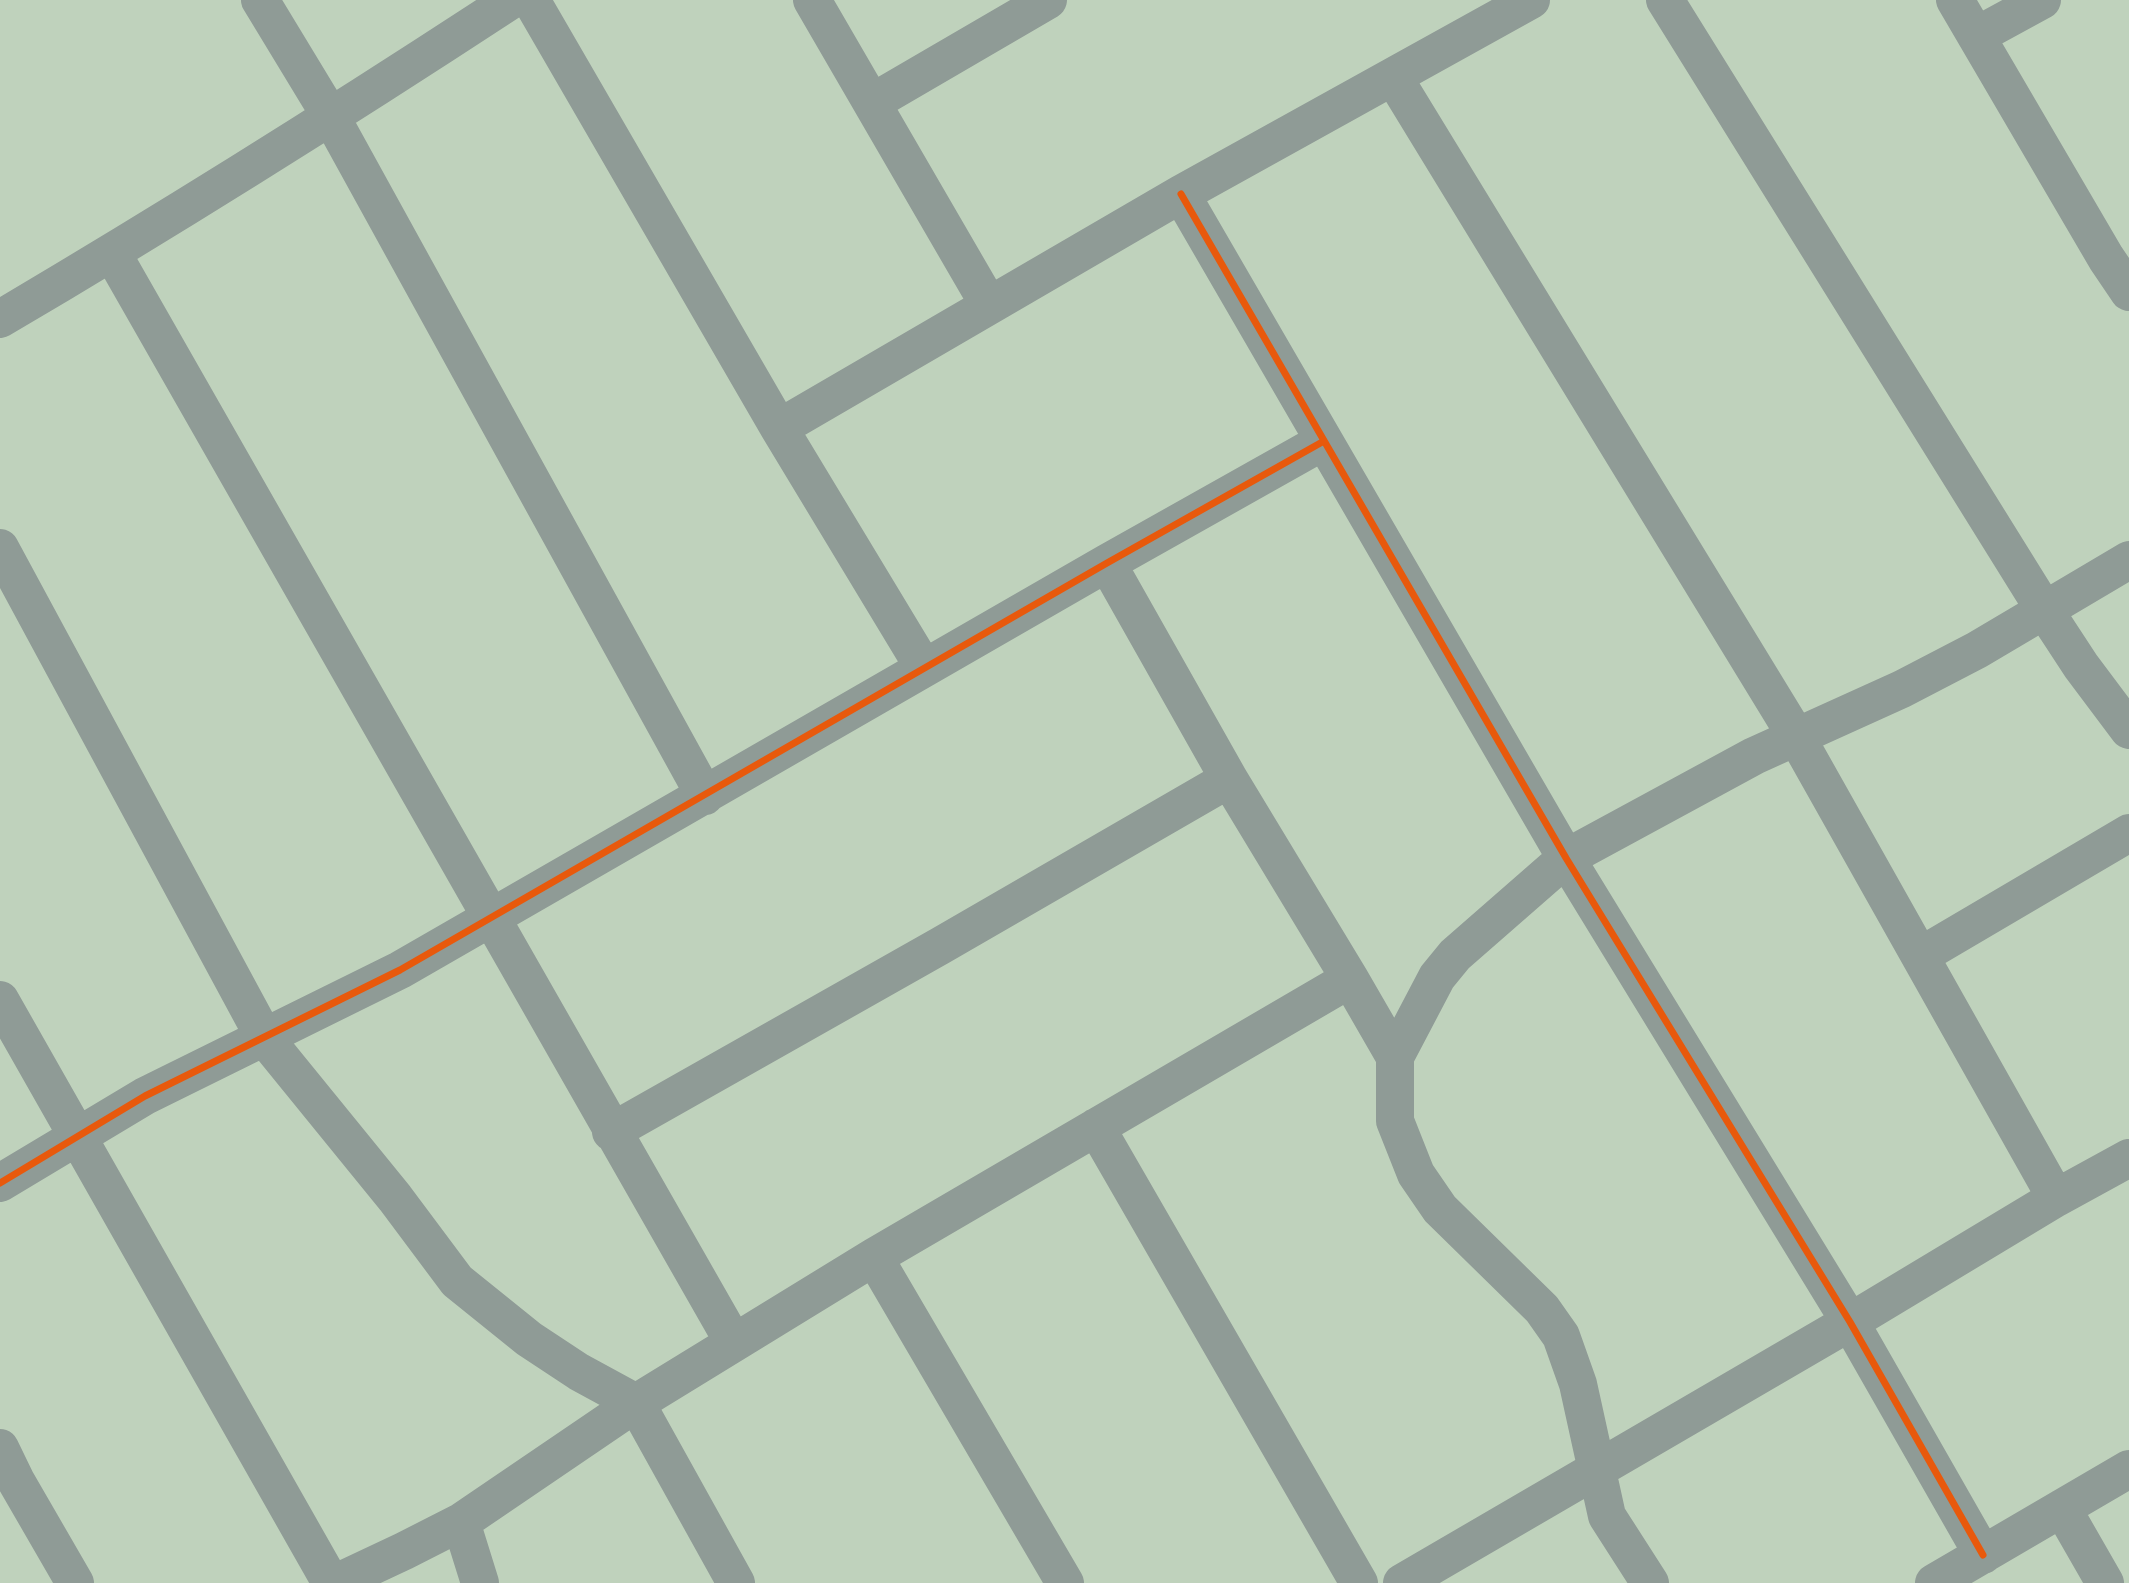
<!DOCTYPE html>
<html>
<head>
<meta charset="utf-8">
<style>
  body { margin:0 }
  canvas { display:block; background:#bfd2bc }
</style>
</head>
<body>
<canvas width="2129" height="1583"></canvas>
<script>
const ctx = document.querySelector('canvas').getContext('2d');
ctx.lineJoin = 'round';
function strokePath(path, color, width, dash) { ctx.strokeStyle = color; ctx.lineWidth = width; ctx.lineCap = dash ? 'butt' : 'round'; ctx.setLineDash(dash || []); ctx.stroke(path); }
strokePath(new Path2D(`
  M260,0l71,117 374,679
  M531,0l248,428 145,240
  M812,0l177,305
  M1665,0l380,611 36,55 48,64
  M1955,0l151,258 23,34
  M1976,36l66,-36
  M1394,78l402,658 260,462
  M873,102l175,-102
  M1181,194l385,664 284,464 133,233
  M112,253l622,1090
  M0,319c173,-102 343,-209 511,-319
  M779,428l402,-234 350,-194
  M0,548l264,489 131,161 62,83 72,58 50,33 57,31 100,180
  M1107,563l122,216 121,200 45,78
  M1920,956l209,-123
  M0,1000l331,583
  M1096,1127l263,456
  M611,1132l329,-186 289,-167
  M0,1183l145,-87 255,-126 707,-407 217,-122
  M874,1257l191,326
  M0,1448l16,33 59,102
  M2062,1508l43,75
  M461,1522l19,61
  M336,1583l68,-32 57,-29 175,-119 238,-146 476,-278
  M1402,1583l448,-261 206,-124 73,-40
  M1650,1583l-43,-67 -29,-132 -17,-48 -19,-27 -102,-100 -24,-35 -21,-53v-64l42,-80 18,-22 111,-97 188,-102 148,-67 75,-39 152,-90
  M1934,1583l195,-114`), '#8f9b96', 38);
strokePath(new Path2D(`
  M1181,194l385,664 284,464 133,233
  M0,1183l145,-87 255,-126 707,-407 217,-122`), '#e8590c', 7);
</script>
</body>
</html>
